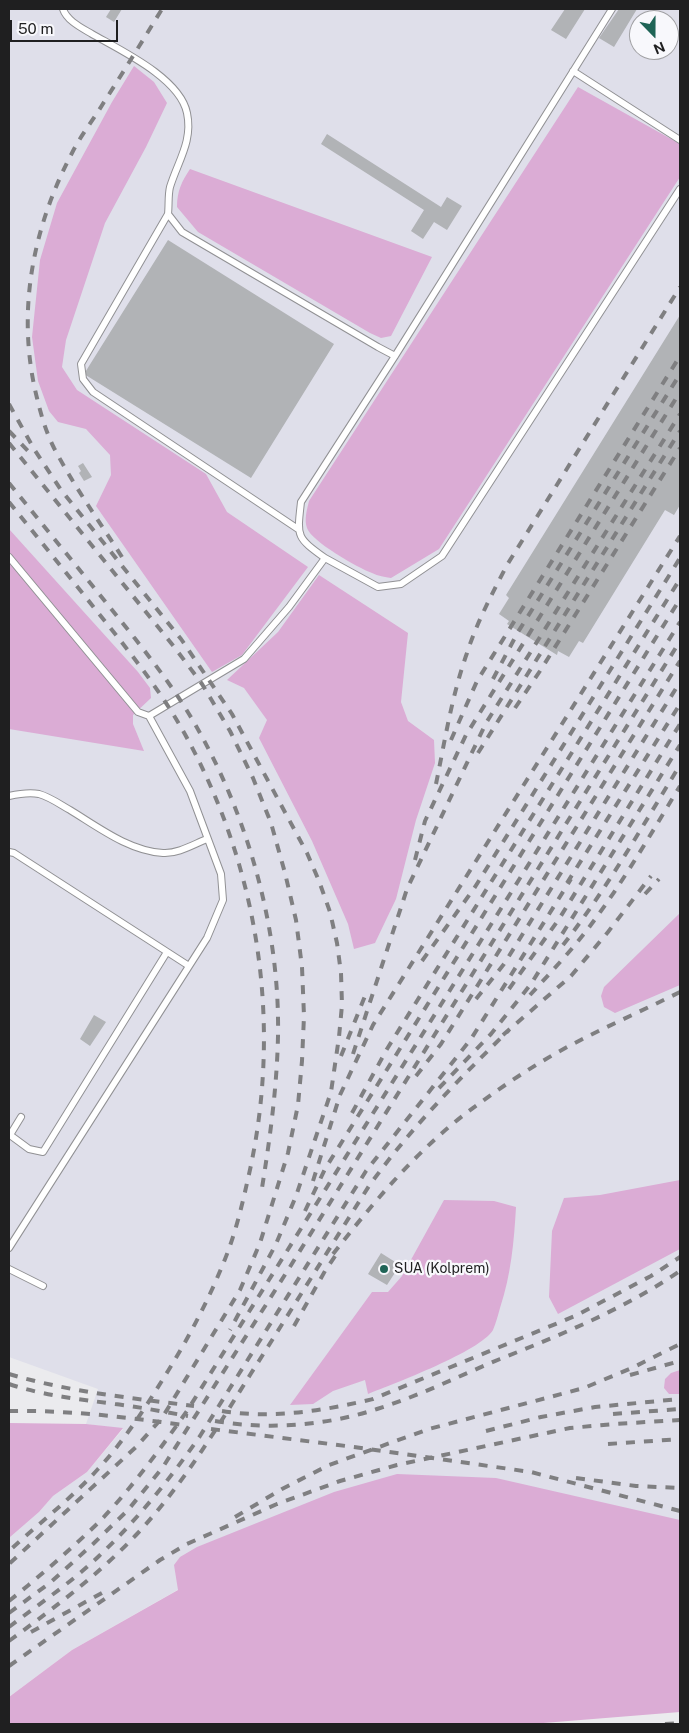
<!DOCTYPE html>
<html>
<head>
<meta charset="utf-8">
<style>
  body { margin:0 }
  #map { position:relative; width:689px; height:1733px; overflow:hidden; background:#ebebee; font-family:"Public Sans",sans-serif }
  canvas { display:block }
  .frame { position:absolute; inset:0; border:10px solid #1f1f20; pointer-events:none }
  .north { position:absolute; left:629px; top:10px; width:50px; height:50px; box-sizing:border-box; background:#f8f8fc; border:1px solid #a1a1a4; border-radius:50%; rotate:158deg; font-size:14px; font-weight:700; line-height:20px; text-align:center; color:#1f1f20 }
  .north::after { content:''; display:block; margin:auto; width:18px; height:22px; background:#1f6456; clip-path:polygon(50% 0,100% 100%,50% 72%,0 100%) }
  .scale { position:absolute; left:10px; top:20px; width:108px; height:22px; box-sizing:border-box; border:2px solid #1f1f20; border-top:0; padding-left:6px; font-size:15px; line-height:18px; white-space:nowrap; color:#1f1f20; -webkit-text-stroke:4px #f8f8fc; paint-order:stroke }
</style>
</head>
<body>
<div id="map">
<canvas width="689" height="1733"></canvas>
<div class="frame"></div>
<div class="north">N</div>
<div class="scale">50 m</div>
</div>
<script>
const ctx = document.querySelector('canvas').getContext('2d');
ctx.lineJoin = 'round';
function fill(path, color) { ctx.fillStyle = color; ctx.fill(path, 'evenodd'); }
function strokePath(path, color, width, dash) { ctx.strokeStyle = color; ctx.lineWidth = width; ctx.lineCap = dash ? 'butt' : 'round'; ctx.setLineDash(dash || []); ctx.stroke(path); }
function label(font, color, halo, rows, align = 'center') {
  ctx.font = font + ' "Public Sans",sans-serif'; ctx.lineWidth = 4.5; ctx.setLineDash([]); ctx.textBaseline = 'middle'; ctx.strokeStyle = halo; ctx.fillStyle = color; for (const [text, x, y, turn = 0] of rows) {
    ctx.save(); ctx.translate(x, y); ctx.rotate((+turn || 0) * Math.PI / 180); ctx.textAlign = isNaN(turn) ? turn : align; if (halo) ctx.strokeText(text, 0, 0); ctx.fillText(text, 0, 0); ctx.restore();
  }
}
fill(new Path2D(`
  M9,9h671v1539l-450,12 -158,90 -63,47v-159l30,-26 14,-16 34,-24 36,-43 -37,-5 12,-35 -89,-32zM639,20h30v30h-30z`), '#dfdfea');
fill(new Path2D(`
  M134,66l20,16 13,21 -21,44 -41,76 -39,117 -4,27 15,23 129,84 21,38 81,55 -66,88 -30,17 -116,-166 15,-31 -1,-20 -24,-26 -28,-7 -9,-11 -11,-30 -6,-44 8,-77 17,-57 55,-101z
  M578,87l102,57v33l-241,372 -48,29c-6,-1 -13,-2 -19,-5 -14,-5 -61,-32 -65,-45 -3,-8 0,-19 2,-27z
  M190,169l242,88 -41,79 -10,2 -11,-5 -172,-101 -21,-25c0,-16 5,-26 13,-38z
  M9,529l129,143 12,16 1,10 -18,17v9l11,27 -135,-22z
  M319,575l89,58 -7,69 7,19 26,19 1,23 -19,57 -20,79 -21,44 -21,6 -6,-25 -36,-83 -53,-103 8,-18 -23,-32 -17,-8 51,-48z
  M680,913v72l-65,28 -11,-6 -3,-11 3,-9z
  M680,1180v69l-122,65 -9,-17 3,-66 12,-33 36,-3z
  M444,1200l50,1 22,6c-2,35 -5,68 -16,101 -2,7 -4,15 -7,22 -12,21 -100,54 -125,64l-3,-14 -32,11 -20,13 -23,1 82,-113h16l14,-16z
  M680,1370v24h-11l-5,-6 1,-9 6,-6z
  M9,1423l77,1 37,4 -36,44 -34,24 -14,16 -30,26z
  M397,1474l99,4 184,42v192l-149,12h-522v-27l63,-47 106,-60 -4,-25 6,-8 17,-10 137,-55z`), '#dbacd5');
fill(new Path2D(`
  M111,9h11l-8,13 -8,-5z
  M565,9h20l-19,30 -15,-9z
  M619,9h18l-23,38 -15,-9z
  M327,134l114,73 6,-10 15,9 -15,24 -13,-8 -11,17 -12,-8 13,-21 -103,-66z
  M168,240l166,104 -83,134 -167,-104z
  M680,315v190l-6,10 -9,-5 -82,133 -4,-2 -10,16 -11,-6 -1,4 -50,-31 2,-3 -10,-7 10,-16 -3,-3z
  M83,463l9,14 -8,4 -5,-8 2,-2 -3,-5z
  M94,1015l12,7 -16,24 -10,-7z
  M381,1253l19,12 -13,20 -19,-11z`), '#b1b3b6');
const service = new Path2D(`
  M63,9c4,12 19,19 29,25 28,16 88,44 95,79 6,28 -9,48 -17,74 -2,8 -1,18 -2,27l14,18 196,115 17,9
  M573,71l107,69
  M168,214l-87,150 2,15 10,13 205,137
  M9,557l129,155 11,4 95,-57 45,-52 36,-49 53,29 23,-3 41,-28 238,-367
  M325,558c-29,-21 -28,-21 -24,-56l94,-146 217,-347
  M9,796c9,-2 20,-4 30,-2 11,3 22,11 31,16 28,17 59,41 93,43 15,1 31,-9 44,-14
  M9,852l5,1 175,113
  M21,1117l-11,18 19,14 14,3 124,-200
  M9,1248l198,-310 16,-38 -2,-26 -31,-83 -41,-75
  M9,1269l34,17`);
strokePath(service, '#919194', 8);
strokePath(service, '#fff', 6);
strokePath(new Path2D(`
  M9,404l25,45 27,41 120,149 51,75 75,139 12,28 11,31 7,31 4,30 1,32 -3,32 -8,55 -35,104 -20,48 -46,86
  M9,431l22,23
  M9,443l166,205 27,36 28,47 23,47 18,45 14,50 11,47 6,47 2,49 -2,45 -4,44 -10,48 -28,90 -20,47 -78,128 -26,29 -127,117
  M9,483c33,41 66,81 99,122 33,41 67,82 92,128 50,90 80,200 78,303 -1,51 -8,102 -16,152
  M9,502c29,36 58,72 87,108 33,41 66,82 91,128 74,136 96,294 60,445 -6,27 -13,55 -24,81 -15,37 -34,73 -55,107 -21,34 -43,69 -70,98 -27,30 -60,55 -89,82
  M122,557c-23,-36 -48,-71 -68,-109 -8,-16 -13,-33 -17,-50 -21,-84 -5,-169 35,-245 9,-18 22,-34 32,-51 20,-31 39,-62 58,-93
  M493,679l25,-47 162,-258
  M515,708l25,-37 140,-223
  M451,740l26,-59 203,-325
  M478,753l202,-322
  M436,784c9,-44 16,-89 31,-131 10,-31 25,-59 40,-88l173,-278
  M415,860l10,-39 41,-86 214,-343
  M567,883l113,-179
  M645,894l14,-15
  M563,945c44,-56 80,-120 117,-180
  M422,961l53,-74 205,-329
  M509,989l50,-70 121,-195
  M530,995c22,-24 44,-47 63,-73 32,-43 59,-90 87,-136
  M476,999l28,-35 176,-282
  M503,1035l68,-59 37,-44 43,-56
  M353,1054l54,-165 79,-166 194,-309
  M341,1056l24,-60
  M416,1076l25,-32 239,-383
  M439,1088l52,-54 40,-50 149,-239
  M352,1113l35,-64 293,-470
  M313,1181l27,-86 33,-70 307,-489
  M305,1211l20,-42 355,-570
  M333,1254c40,-51 83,-103 136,-143 32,-24 66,-47 102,-66 36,-19 73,-35 109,-53
  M294,1326l31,-55 15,-22
  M9,1374c60,18 123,24 185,32
  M630,1375l50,-14
  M9,1384c36,12 69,15 106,20 25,3 49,8 73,12
  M9,1411c59,-1 116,6 174,14
  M222,1411c50,8 101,0 151,-12l202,-83 76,-40 29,-19
  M613,1414l67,-5
  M215,1421c53,9 110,5 162,-12 42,-13 82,-33 123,-50 63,-25 124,-50 180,-88
  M211,1429l143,18 177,25 149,39
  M486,1431l55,-14 54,-10 85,-8
  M608,1444l72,-5
  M576,1478l60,8 44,2
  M235,1517l47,-28 47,-24 100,-36 155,-41 50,-21 46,-23
  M9,1601c31,-25 61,-51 90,-79 33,-34 61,-73 88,-111l493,-789
  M9,1613l42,-31 42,-38 35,-34 35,-43 125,-197 392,-629
  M9,1627c30,-23 63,-45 90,-71 38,-36 71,-77 101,-120l166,-265 105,-132 100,-160
  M31,1632l78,-43
  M9,1641c45,-33 89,-66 127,-106 46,-49 79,-104 114,-160 40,-63 79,-126 119,-189 41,-57 89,-106 140,-156
  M9,1666l151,-106 27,-16 90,-40 63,-23 57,-16 173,-37 44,-4 66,-4
  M665,1724l15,-1`), '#7f7f81', 4, [9, 9]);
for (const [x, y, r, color] of [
  [384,1269,5,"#1f6456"]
]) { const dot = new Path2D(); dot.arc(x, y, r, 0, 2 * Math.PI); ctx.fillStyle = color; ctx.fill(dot); strokePath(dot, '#f8f8fc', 2); }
label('14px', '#1f1f20', '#f8f8fc', [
  ["SUA (Kolprem)",394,1269]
], 'left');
</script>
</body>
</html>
